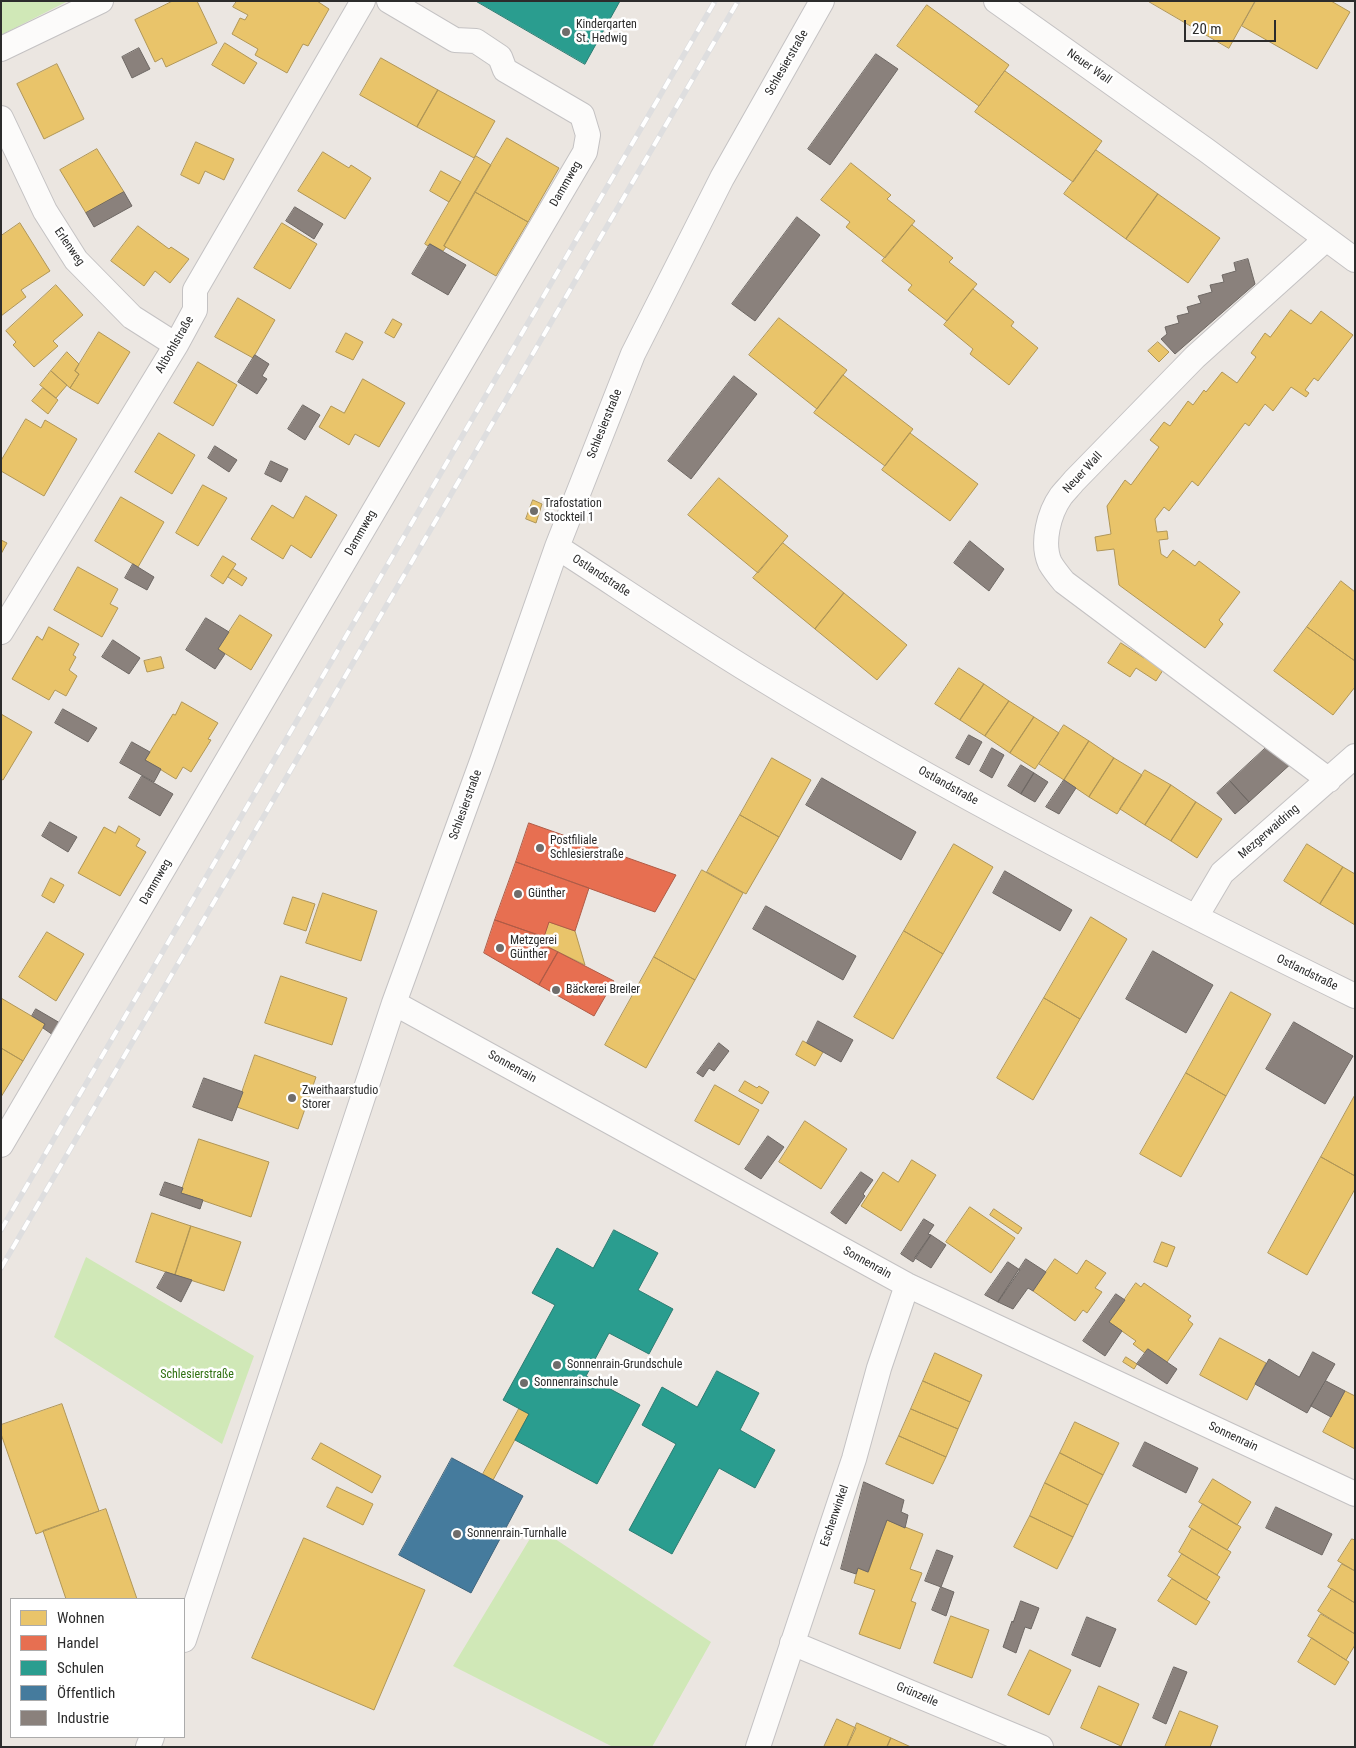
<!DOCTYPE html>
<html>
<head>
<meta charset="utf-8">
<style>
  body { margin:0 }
  #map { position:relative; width:1356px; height:1748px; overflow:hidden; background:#ebe6e1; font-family:"Roboto Condensed",sans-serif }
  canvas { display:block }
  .frame { position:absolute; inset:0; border:2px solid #2c2c2c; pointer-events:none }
  .legend { position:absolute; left:10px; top:1598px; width:175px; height:140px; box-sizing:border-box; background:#fff; border:1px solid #ababab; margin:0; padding:6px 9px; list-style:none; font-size:15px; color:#2c2c2c }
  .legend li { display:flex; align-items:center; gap:10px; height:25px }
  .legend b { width:25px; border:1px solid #ababab }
  .scale { position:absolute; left:1184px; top:20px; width:92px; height:22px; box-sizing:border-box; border:2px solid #2c2c2c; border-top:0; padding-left:6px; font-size:15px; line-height:18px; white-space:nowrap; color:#2c2c2c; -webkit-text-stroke:4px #fff; paint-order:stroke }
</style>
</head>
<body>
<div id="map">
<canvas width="1356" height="1748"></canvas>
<div class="frame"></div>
<ul class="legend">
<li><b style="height:14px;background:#e9c46a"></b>Wohnen</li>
<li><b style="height:14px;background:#e76f51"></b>Handel</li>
<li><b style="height:14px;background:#2a9d8f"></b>Schulen</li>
<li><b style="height:14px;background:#457b9d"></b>Öffentlich</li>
<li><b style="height:14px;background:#8a817c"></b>Industrie</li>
</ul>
<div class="scale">20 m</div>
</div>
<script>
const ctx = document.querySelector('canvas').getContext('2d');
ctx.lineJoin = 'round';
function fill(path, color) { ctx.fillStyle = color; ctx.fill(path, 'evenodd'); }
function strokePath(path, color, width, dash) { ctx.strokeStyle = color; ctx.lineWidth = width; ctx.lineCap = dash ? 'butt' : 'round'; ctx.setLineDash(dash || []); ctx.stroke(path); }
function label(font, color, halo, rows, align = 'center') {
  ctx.font = font + ' "Roboto Condensed",sans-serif'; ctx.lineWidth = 5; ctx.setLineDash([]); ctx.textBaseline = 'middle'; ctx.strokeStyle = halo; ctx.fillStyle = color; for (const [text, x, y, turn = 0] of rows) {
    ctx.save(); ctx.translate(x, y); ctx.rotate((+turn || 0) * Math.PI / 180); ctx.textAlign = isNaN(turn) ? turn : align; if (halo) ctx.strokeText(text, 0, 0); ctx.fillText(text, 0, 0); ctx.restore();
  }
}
fill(new Path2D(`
  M1,1h67l-67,34z
  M86,1257l168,99 -32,88 -168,-107z
  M537,1527l174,115 -59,105h-39l-160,-81z`), '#d0e8b7');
const homes = new Path2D(`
  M173,1h24l20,42 -51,24 -4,-9 -7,4 -20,-42z
  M237,1h80l12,8 -21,37 -5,-2 -16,29 -32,-18 3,-6 -26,-15 8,-16 5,2 3,-5 -15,-8z
  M1148,1h107l-26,47z
  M1256,1h75l19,11 -33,57 -75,-43z
  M927,5l82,60 -30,41 -82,-60z
  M225,43l32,20 -13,21 -32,-19z
  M381,58l57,32 -21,37 -57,-32z
  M57,64l27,55 -40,20 -27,-55z
  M1005,71l97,70 -29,41 -98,-70z
  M438,90l57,31 -21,37 -57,-31z
  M507,138l52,30 -31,54 -53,-30z
  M196,142l38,17 -10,21 -19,-9 -6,13 -18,-9z
  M97,149l27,43 -38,21 -26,-43z
  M1096,150l62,44 -32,45 -62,-45z
  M323,152l26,16 2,-3 20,13 -26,41 -47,-28z
  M476,156l15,9 -47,81 2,1 -3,4 -13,-7 -2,2 -3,-2z
  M851,163l40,32 -4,4 28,22 -30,37 -39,-31 4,-5 -29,-22z
  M441,171l20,11 -12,20 -19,-11z
  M475,192l53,30 -32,54 -52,-30z
  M1158,194l62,44 -32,45 -62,-44z
  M20,223l30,48 -29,19 5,7 -25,19v-80z
  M282,223l35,21 -27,45 -36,-21z
  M912,225l41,33 -4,4 28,22 -30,37 -39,-31 4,-5 -30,-24z
  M138,226l31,23 2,-2 18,12 -19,24 -15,-12 -11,15 -33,-25z
  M56,285l27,30 -30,26 5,5 -24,21 -21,-22 3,-3 -10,-11z
  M973,289l41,33 -3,4 27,22 -29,37 -39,-31 3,-5 -29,-24z
  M238,298l37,22 -22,38 -38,-21z
  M1291,310l20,14 10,-13 32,24 -35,46 -4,-3 -9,12 4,3 -3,4 -15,-10 -18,24 -8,-7 -16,22 -4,-3 -47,63 -6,-5 -23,30 -5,-4 -9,12 2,13 10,-1 1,8 -9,1 2,14 6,4 6,-8 22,16 4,-5 41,31 -21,28 4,4 -18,24 -86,-63 -5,-36 -17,2 -2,-14 16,-3 -4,-28 18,-26 6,5 28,-38 -9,-7 14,-18 6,4 18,-25 5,4 11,-15 2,2 16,-20 15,11 19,-26 -5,-4 14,-20 5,4z
  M779,318l68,52 -30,39 -68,-54z
  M393,319l9,5 -8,14 -9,-5z
  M99,332l31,20 -32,52 -28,-16 9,-14 -4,-3z
  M346,333l17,9 -10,18 -17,-8z
  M1158,342l11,10 -10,10 -11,-11z
  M67,352l12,12 -4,7 4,3 -9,14 -19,-17z
  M198,362l39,23 -24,41 -39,-23z
  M51,371l16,14 -11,13 -16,-13z
  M843,375l70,54 -28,37 -71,-53z
  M363,379l42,24 -26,44 -24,-13 -6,11 -30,-18 12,-21 13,7z
  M43,388l15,12 -10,14 -16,-13z
  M26,419l15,9 4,-8 32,19 -33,57 -43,-25v-10z
  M159,433l36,22 -23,39 -37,-22z
  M910,433l68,51 -28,37 -68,-51z
  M719,478l69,58 -30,37 -70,-58z
  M203,485l24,13 -29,48 -22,-13z
  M306,496l31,19 -26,43 -20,-13 -8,14 -32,-20 21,-34 21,13z
  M121,497l43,25 -26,45 -43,-26z
  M533,500l9,4 -6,19 -10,-4z
  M1,540l6,3 -6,11z
  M783,543l61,50 -29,36 -62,-51z
  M223,556l13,8 -13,20 -12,-8z
  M78,567l40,22 -8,15 8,4 -16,29 -48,-27z
  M233,569l14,9 -5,8 -14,-9z
  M1341,581l14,11v69l-48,-34z
  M844,593l63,52 -30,35 -62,-51z
  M240,615l32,20 -21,35 -33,-21z
  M49,627l30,17 -6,11 3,2 -7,13 8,6 -11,20 -11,-6 -6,10 -37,-21 25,-43 5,4z
  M1307,627l48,34v26l-22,28 -59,-44z
  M1121,643l23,15 2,-3 19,12 -9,14 -20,-13 -6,9 -22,-14z
  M161,657l3,11 -17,4 -3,-11z
  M959,668l25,16 -24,36 -25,-16z
  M984,684l25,17 -24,35 -25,-16z
  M1009,701l25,16 -24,36 -25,-17z
  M182,702l36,21 -10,16 3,1 -20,32 -8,-5 -7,12 -31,-19 28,-46 2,1z
  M1,714l31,18 -29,48 -2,-1z
  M1034,717l25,16 -24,36 -25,-16z
  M1064,725l25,16 -25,39 -25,-16z
  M1089,741l25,17 -25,39 -25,-17z
  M772,758l39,22 -32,57 -39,-22z
  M1114,758l28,17 -25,39 -28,-17z
  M1145,770l26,15 -26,40 -25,-16z
  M1171,785l25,17 -25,39 -26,-16z
  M1196,802l26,17 -25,39 -26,-17z
  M740,815l39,22 -33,57 -39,-22z
  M119,826l21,13 -4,7 10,6 -26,44 -42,-23 26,-46 11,6z
  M954,844l39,23 -50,87 -39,-23z
  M1307,844l36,23 -23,37 -36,-23z
  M1343,867l12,7v51l-35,-21z
  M702,870l41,23 -48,87 -41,-23z
  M51,878l13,7 -10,18 -12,-7z
  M323,893l54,18 -16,50 -55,-18z
  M293,897l22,7 -9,27 -22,-7z
  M1091,917l36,22 -47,80 -36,-21z
  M549,922l26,9 10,34 -43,-21z
  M904,931l39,23 -50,85 -39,-22z
  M47,932l37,22 -28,47 -37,-24z
  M654,957l41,23 -49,88 -41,-23z
  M281,976l66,22 -15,47 -67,-22z
  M1231,992l40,22 -45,82 -40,-23z
  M1,998l44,26 -22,37 -22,-13z
  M1044,998l36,21 -47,81 -36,-22z
  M803,1041l20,11 -8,14 -19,-11z
  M1,1048l22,13 -22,36z
  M255,1055l61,22 -18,52 -61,-22z
  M1186,1073l40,23 -45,81 -41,-23z
  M745,1081l12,7 2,-2 10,6 -7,12 -23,-13z
  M715,1085l44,25 -20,35 -44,-24z
  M1355,1095v81l-34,-19z
  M805,1121l42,28 -26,40 -42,-27z
  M199,1139l70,23 -18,55 -70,-24z
  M1321,1157l34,19v13l-48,86 -39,-22z
  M912,1160l24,15 -35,56 -40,-25 22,-34 15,10z
  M970,1207l45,31 -24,35 -45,-31z
  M994,1209l28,19 -4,6 -28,-19z
  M152,1213l39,13 -16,49 -39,-13z
  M191,1226l50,16 -17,49 -49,-16z
  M1162,1242l13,5 -8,20 -13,-5z
  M1055,1259l22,15 9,-14 20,13 -11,15 7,4 -15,21 -4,-3 -8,11 -42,-30z
  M1136,1283l5,4 3,-4 47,33 -3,4 5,4 -26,38 -19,-13 -3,4 -12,-9 3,-3 -27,-19z
  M1220,1338l46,25 -19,37 -47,-25z
  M935,1353l47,22 -12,27 -47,-21z
  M1126,1357l11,7 -3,5 -11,-7z
  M923,1381l47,21 -12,27 -47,-20z
  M1345,1391l10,5v53l-32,-17z
  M62,1404l37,107 -63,23 -35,-100v-9z
  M519,1409l10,5 -36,66 -10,-6z
  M911,1409l47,20 -12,28 -47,-21z
  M1075,1422l44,21 -16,32 -43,-22z
  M899,1436l47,21 -13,27 -47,-20z
  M321,1443l60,33 -9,17 -60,-34z
  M1060,1453l43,22 -15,30 -43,-22z
  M1213,1479l38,23 -14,23 -38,-23z
  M1045,1483l43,22 -15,32 -43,-21z
  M337,1487l36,17 -10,21 -36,-18z
  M1203,1504l38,23 -14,23 -38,-23z
  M106,1509l31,90h-71l-23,-68z
  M1030,1516l43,21 -16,32 -43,-22z
  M887,1520l36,14 -13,35 12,4 -11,28 5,2 -16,46 -41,-15 16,-44 -21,-7 4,-15 10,4z
  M1192,1529l39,23 -14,23 -38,-23z
  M304,1538l121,52 -51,120 -122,-52z
  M1352,1539l3,1v31l-17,-10z
  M1182,1554l38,23 -14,23 -38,-24z
  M1342,1564l13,7v32l-27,-16z
  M1172,1579l38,23 -14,23 -38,-24z
  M1332,1589l23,14v31l-37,-23z
  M1321,1614l34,20v11l-9,15 -38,-24z
  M951,1616l38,14 -17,48 -38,-15z
  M1312,1638l37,24 -14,23 -37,-23z
  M1030,1650l41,20 -22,45 -41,-20z
  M1099,1686l40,18 -18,42 -40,-18z
  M1180,1711l38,15 -8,21h-45z
  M837,1719l19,9 -9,19h-23z
  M857,1723l34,15 -4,9h-40z
  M891,1738l20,9h-24z`);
fill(homes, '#e9c46a');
strokePath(homes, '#b09657', 1);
const shops = new Path2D(`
  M529,823l147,52 -21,37 -139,-50z
  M516,862l73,26 -14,43 -26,-9 -5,15 -49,-17z
  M495,920l49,17 -2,7 16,8 -19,33 -55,-32z
  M558,952l56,29 -20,35 -55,-31z`);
fill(shops, '#e76f51');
strokePath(shops, '#af5b46', 1);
const schools = new Path2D(`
  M476,1h144l-35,63z
  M614,1230l44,23 -20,37 35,19 -24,45 -40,-21 -23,43 54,29 -43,79 -82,-44 14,-26 -26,-14 52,-95 -23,-12 25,-45 36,20z
  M717,1371l42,22 -19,37 35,20 -20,38 -36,-20 -47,86 -43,-24 47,-86 -34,-19 20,-38 35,20z`);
fill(schools, '#2a9d8f');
strokePath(schools, '#2b7b71', 1);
const public = new Path2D(`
  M452,1458l71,38 -52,97 -72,-38z`);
fill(public, '#457b9d');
strokePath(public, '#3e637b', 1);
const industry = new Path2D(`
  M139,48l11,21 -18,9 -10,-21z
  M876,54l22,15 -68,96 -22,-16z
  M124,192l8,14 -38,21 -8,-14z
  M295,207l28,17 -9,15 -28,-18z
  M797,217l23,18 -65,86 -23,-17z
  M430,244l36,21 -18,30 -36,-21z
  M1248,259l7,25 -80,70 -14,-15 6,-5 -2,-7 14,-4 -2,-7 12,-3 -2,-6 14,-4 -3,-7 14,-4 -2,-7 14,-3 -2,-7 14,-4 -2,-8z
  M255,355l14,9 -7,12 5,3 -10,15 -19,-12z
  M734,376l23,18 -66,85 -23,-18z
  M303,405l17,10 -15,25 -17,-11z
  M215,446l22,14 -8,12 -21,-14z
  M271,461l17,8 -7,13 -16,-8z
  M970,541l34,28 -15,22 -35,-28z
  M133,564l21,13 -7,13 -22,-12z
  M206,618l23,14 -11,17 7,5 -10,15 -29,-19z
  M113,640l27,18 -11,16 -27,-17z
  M63,709l34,19 -9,14 -33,-19z
  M969,735l13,7 -13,23 -13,-7z
  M132,742l18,10 -5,8 16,9 -7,13 -34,-19z
  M1270,744l24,17 -45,41 -19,-21z
  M992,748l12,7 -12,23 -12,-7z
  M1021,765l13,8 -13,21 -13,-8z
  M1034,773l14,9 -13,20 -14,-8z
  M142,776l31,18 -13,22 -31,-18z
  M822,778l94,54 -15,28 -95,-55z
  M1064,780l12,8 -17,26 -13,-7z
  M1230,781l19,21 -14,12 -18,-21z
  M50,822l27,15 -9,15 -26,-16z
  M1005,871l67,39 -12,21 -67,-38z
  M766,906l90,50 -13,24 -90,-51z
  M1153,951l60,34 -27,48 -60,-34z
  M36,1009l24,14 -7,12 -10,-7 2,-4 -13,-8z
  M818,1021l35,19 -12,22 -34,-19z
  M1294,1022l59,34 -28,48 -59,-35z
  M719,1043l10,8 -15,20 -5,-3 -6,9 -6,-4z
  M204,1078l39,14 -11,29 -39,-14z
  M768,1136l16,11 -23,32 -16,-10z
  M861,1172l12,8 -10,14 2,2 -19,28 -15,-11z
  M165,1182l18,6 -2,5 22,7 -3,9 -40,-14z
  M924,1219l10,6 -6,9 3,1 -18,27 -12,-8z
  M931,1235l15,10 -15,23 -16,-10z
  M1026,1259l20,13 -13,19 -5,-3 -15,21 -15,-7z
  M1008,1262l12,8 -22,32 -13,-7z
  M166,1272l26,8 -11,22 -24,-14z
  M1116,1294l9,6 -16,22 13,9 -17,25 -22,-15z
  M1148,1349l29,20 -10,15 -30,-20z
  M1313,1352l22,12 -28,49 -52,-29 14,-25 30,18z
  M1326,1381l19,10 -14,26 -20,-11z
  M1145,1442l53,26 -12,25 -53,-27z
  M864,1482l40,18 -3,12 7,3 -3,13 -18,-8 -19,52 -10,-4 -2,6 -15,-5z
  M1276,1507l56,27 -10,21 -56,-27z
  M937,1550l16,6 -12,31 -16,-6z
  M941,1587l13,5 -8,24 -14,-6z
  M1021,1601l18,7 -8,21 -6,-2 -9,26 -13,-6 9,-26 1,1z
  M1087,1617l29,12 -16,38 -28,-12z
  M1174,1667l13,5 -21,52 -13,-6z`);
fill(industry, '#8a817c');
strokePath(industry, '#6e6864', 1);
const street = new Path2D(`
  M996,1l210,149 149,110
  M1,49l100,-48
  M1,118l44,93 31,49 56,57 44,28
  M1326,239l-131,118 -121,124c-4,5 -9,10 -13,15 -12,17 -20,47 -11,67 4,7 9,13 14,19l265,198
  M557,547c65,42 130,86 197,127 194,119 397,222 601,322
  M1,632l175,-287 19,-35v-20l168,-289
  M1196,917l26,-44 133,-117
  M394,1003l513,282 448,209
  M1,1145l584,-993 3,-17 -6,-20 -77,-45 -5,-13 -24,-16 -21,-1 -66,-39
  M184,1640l210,-637 88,-242 75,-214 76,-193 89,-176 100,-177
  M792,1643l249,104
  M148,1747l4,-10
  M758,1747l96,-288 25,-91 28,-83`);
strokePath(street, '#c4c2c3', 26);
strokePath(street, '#fcfbfa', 24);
const rail = new Path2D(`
  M1,1230l714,-1229
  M1,1268l737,-1267`);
strokePath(rail, '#dededf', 5.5);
strokePath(rail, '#fff', 4, [11]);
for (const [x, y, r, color] of [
  [566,32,5,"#6f6d6b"],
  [534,511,5,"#6f6d6b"],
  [540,848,5,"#6f6d6b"],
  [518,894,5,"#6f6d6b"],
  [500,948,5,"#6f6d6b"],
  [556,990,5,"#6f6d6b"],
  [292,1098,5,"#6f6d6b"],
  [557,1365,5,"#6f6d6b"],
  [524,1383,5,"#6f6d6b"],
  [457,1534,5,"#6f6d6b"]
]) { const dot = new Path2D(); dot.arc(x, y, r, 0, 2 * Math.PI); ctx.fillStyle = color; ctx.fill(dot); strokePath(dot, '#fff', 2); }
label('12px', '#2c2c2c', '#fff', [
  ["Kindergarten",576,25],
  ["St. Hedwig",576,39],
  ["Trafostation",544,504],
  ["Stockteil 1",544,518],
  ["Postfiliale",550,841],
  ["Schlesierstraße",550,855],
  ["Günther",528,894],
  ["Metzgerei",510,941],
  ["Günther",510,955],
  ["Bäckerei Breiler",566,990],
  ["Zweithaarstudio",302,1091],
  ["Storer",302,1105],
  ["Sonnenrain-Grundschule",567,1365],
  ["Sonnenrainschule",534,1383],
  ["Sonnenrain-Turnhalle",467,1534]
], 'left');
label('12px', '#2c2c2c', '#fff', [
  ["Schlesierstraße",787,63,-60],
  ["Neuer Wall",1089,67,35],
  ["Dammweg",566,184,-60],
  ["Erlenweg",69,247,55],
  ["Altbohlstraße",175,345,-60],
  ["Schlesierstraße",605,424,-68],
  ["Neuer Wall",1083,473,-47],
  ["Dammweg",361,533,-60],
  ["Ostlandstraße",601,576,33],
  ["Ostlandstraße",948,786,29],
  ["Schlesierstraße",466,805,-70],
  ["Mezgerwaidring",1269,832,-41],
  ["Dammweg",156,882,-60],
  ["Ostlandstraße",1307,973,26],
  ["Sonnenrain",512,1067,29],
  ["Sonnenrain",867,1263,29],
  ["Sonnenrain",1233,1437,25],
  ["Eschenwinkel",835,1516,-71],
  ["Grünzeile",917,1695,23]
]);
label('12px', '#307113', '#fff', [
  ["Schlesierstraße",197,1375]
]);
</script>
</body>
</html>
